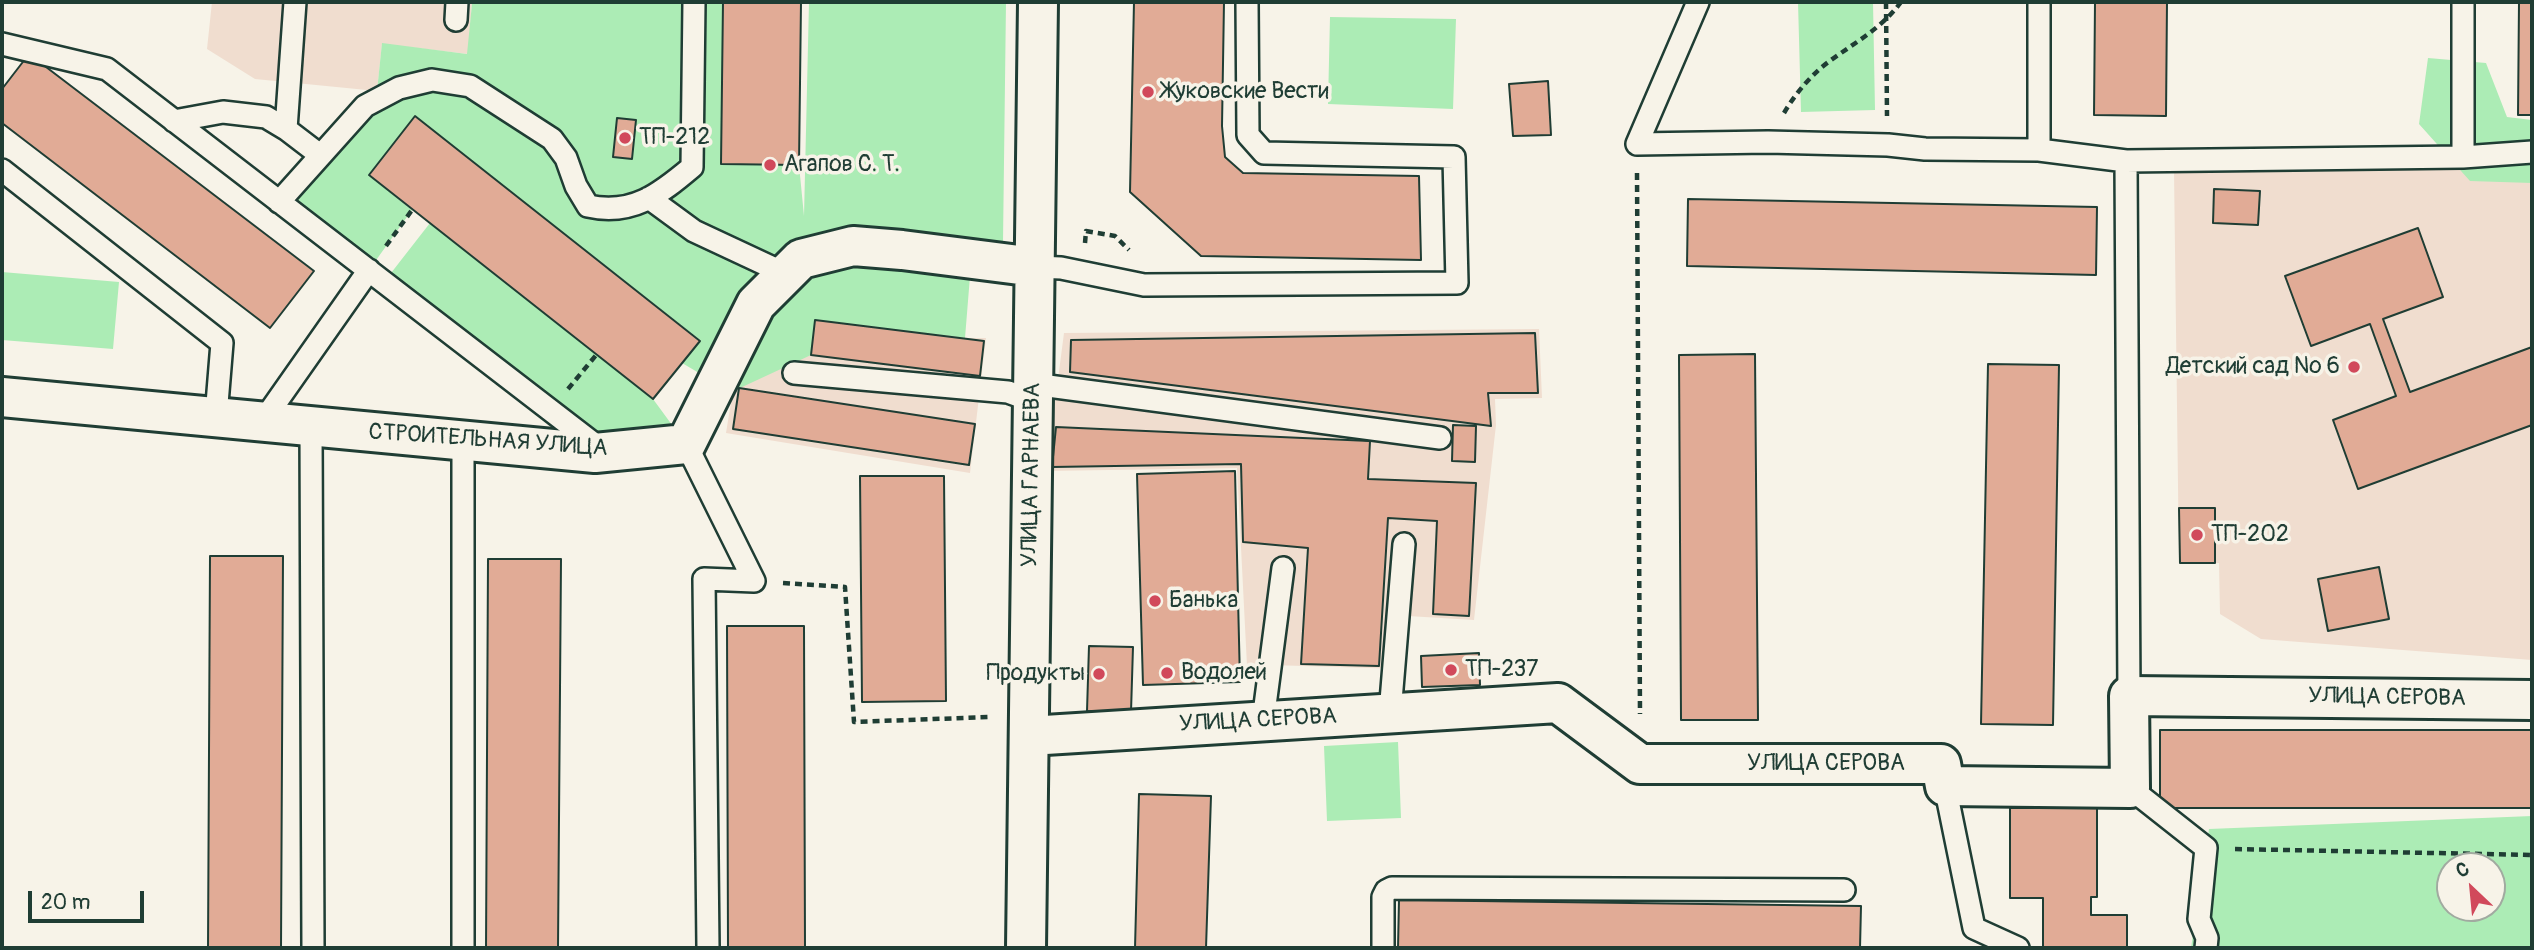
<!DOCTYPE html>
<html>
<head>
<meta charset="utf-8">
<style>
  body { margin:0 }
  #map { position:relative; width:2534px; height:950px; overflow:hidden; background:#f7f3e8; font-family:Pangolin,sans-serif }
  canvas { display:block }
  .frame { position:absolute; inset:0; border:4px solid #1f3d34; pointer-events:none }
  .north { position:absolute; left:2436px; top:852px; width:70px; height:70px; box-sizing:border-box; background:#f7f3e8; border:2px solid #a1aaa0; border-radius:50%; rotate:334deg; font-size:19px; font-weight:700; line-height:28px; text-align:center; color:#1f3d34 }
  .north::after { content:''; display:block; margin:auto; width:24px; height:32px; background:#d1495b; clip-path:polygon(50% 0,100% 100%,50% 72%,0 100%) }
  .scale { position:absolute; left:28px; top:891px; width:116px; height:32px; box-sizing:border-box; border:4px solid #1f3d34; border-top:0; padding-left:9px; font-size:21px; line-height:24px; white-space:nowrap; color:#1f3d34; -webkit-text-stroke:5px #f7f3e8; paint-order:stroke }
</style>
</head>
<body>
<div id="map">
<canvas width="2534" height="950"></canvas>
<div class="frame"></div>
<div class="north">С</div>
<div class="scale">20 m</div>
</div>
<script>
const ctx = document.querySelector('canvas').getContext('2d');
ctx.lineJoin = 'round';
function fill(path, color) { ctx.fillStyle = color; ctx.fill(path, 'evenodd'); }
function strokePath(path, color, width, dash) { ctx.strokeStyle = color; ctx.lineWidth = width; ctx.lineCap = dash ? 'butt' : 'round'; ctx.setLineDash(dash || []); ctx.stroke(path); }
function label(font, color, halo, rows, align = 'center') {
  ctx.font = font + ' Pangolin,sans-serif'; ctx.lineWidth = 7; ctx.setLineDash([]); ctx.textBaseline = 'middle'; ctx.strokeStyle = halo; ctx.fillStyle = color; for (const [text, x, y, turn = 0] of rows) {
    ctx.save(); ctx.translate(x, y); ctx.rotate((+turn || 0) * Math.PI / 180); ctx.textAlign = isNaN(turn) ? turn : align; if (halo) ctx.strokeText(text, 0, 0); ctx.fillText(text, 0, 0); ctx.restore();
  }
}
fill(new Path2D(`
  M212,2h263l-3,2 -4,50 -86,-10 -5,47 -122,-12 -48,-30z
  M2532,169v491l-271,-21 -41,-25 -1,-51 -40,1 -5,-393z
  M810,316l155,22h21l-16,135 -244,-40 8,-49z
  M1539,329l3,69 -47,1 1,26 -22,195 -66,-4 -5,53 -133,-4 -23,1 -10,-198 -191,3 18,-138z`), '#f0ddcf');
fill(new Path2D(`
  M475,2h249l-3,162 78,1 5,51 5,-214h197l-3,240 -30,-3 -8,99 -150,-18 -4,35 -71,33 -6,-4 -18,-1 -34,-20 18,-23 -285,-223 -46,58 43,35 -43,60 -90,-68 98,-111 5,-48 85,11 5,-50z
  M1798,2h75l2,108 -74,2z
  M1330,17l126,2 -3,90 -125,-5z
  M2428,58l58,5 21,54 25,3v63l-62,-2 -51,-57z
  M430,223l223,176 33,45 -80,8 -222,-170z
  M2,272l117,10 -6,67 -111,-9z
  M1398,742l3,76 -74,3 -3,-75z
  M2532,816v132h-341l18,-119zM2450,866h42v42h-42z`), '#acecb5');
const building = new Path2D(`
  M723,2h78l-2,163 -78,-1z
  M1134,2h90l-2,124 3,31 18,16 176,3 2,84 -220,-4 -71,-64z
  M2095,2h72l-1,114 -72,-1z
  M2519,2h13v113h-14z
  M29,54l285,217 -44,57 -268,-205v-34z
  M1548,81l3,54 -38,1 -4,-52z
  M415,116l285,225 -47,58 -284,-224z
  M617,118l19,2 -4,39 -19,-2z
  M2214,189l46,2 -2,34 -45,-2z
  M1688,199l409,8 -1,68 -409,-9z
  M2418,228l25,69 -60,22 27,73 122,-45v78l-174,64 -25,-69 63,-24 -26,-72 -59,22 -26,-70z
  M815,320l169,21 -4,35 -169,-21z
  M1535,333l3,60h-50l3,33 -421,-54 1,-32z
  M1755,354l3,366h-77l-2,-365z
  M1988,364l71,1 -6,360 -72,-1z
  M739,388l236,36 -6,41 -236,-36z
  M1453,425l23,1 -1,36 -23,-1z
  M1056,427l314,14 -2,38 108,4 -7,133 -36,-2 4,-93 -49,-3 -9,148 -78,-2 7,-116 -65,-6 -2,-78 -189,3z
  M1235,471l5,211 -97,3 -6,-211z
  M860,476h84l2,225 -84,1z
  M2179,508h36v55h-35z
  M210,556h73l-2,392h-73z
  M488,559h73l-3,389h-72z
  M2379,567l10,52 -61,12 -10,-52z
  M727,626h77l1,322h-77z
  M1089,646l44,1 -2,65 -44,-1z
  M1479,653l1,32 -58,2 -1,-31z
  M2160,730h372v78h-372z
  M1139,794l72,2 -5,152h-71z
  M2010,808h87v89h-6v18h36v33h-84v-50h-33z
  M1399,900l462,6 -1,42h-462z`);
fill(building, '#e1ab96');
strokePath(building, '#1f3d34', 2);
const lane = new Path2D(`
  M295,2l-9,127 34,26
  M1698,2l-61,142 131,-2 120,3 37,4 114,1 87,11 337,-4 69,-5
  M456,20l1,-18
  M2,44l105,25 495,381
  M174,121l49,-9 43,5 20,12
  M2039,150v-148
  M2463,157v-155
  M2126,161l3,535
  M2,170l220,173 -6,73
  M649,198l45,33 92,43
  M279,202l86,-96 34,-18 33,-8 38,6 82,53 14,19 10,28 12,20c44,10 72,-12 104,-39l2,-165
  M1035,267l26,1 83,17 313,-2 -3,-126 -190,-4 -16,-18 -1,-133
  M794,373l214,19 25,9
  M1033,384l407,54
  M263,421l106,-151
  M311,427l2,521
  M686,444l68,137 -50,-2 4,369
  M1390,713l14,-169
  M1263,721l20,-153
  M1945,786l29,142 44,20
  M2130,788l76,60 -7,71 8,19 -1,10
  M463,948v-507
  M1383,948v-51l3,-6 6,-3 452,2`);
const street = new Path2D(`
  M2,397l593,56 91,-9 70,-140 45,-45 52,-13 49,4 133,17
  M1029,736l529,-33 82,61h301l4,22 185,2 -1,-92 403,4
  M1026,948l12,-946`);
strokePath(lane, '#1f3d34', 26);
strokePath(street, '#1f3d34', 44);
strokePath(new Path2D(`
  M1886,2l1,114
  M1784,113c10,-17 22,-32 38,-46 26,-21 58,-36 79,-65
  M1637,173l3,541
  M1085,243l1,-12 29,5 14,14
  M386,246l26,-36
  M568,389l29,-35
  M783,583l62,4 9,135 135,-5
  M2235,849l297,6`), '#1f3d34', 4.5, [7, 5]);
strokePath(lane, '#f7f3e8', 21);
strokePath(street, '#f7f3e8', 38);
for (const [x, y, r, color] of [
  [1148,92,7,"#d1495b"],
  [625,138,7,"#d1495b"],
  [770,165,7,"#d1495b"],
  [2354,367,7,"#d1495b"],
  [2197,535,7,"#d1495b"],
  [1155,601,7,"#d1495b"],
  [1451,670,7,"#d1495b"],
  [1167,673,7,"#d1495b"],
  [1099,674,7,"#d1495b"]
]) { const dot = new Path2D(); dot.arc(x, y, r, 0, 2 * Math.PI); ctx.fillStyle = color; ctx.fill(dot); strokePath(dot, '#f7f3e8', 2.5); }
label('23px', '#1f3d34', '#f7f3e8', [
  ["Жуковские Вести",1162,92],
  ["ТП-212",639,138],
  ["Агапов С. Т.",784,165],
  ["Детский сад № 6",2340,367,"right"],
  ["ТП-202",2211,535],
  ["Банька",1169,601],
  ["ТП-237",1465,670],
  ["Водолей",1181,673],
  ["Продукты",1085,674,"right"]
], 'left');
label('23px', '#1f3d34', '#f7f3e8', [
  ["СТРОИТЕЛЬНАЯ УЛИЦА",488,441,4],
  ["УЛИЦА ГАРНАЕВА",1032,475,-89],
  ["УЛИЦА СЕРОВА",2387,698,1],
  ["УЛИЦА СЕРОВА",1258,721,-3],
  ["УЛИЦА СЕРОВА",1826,764]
]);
</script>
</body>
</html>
